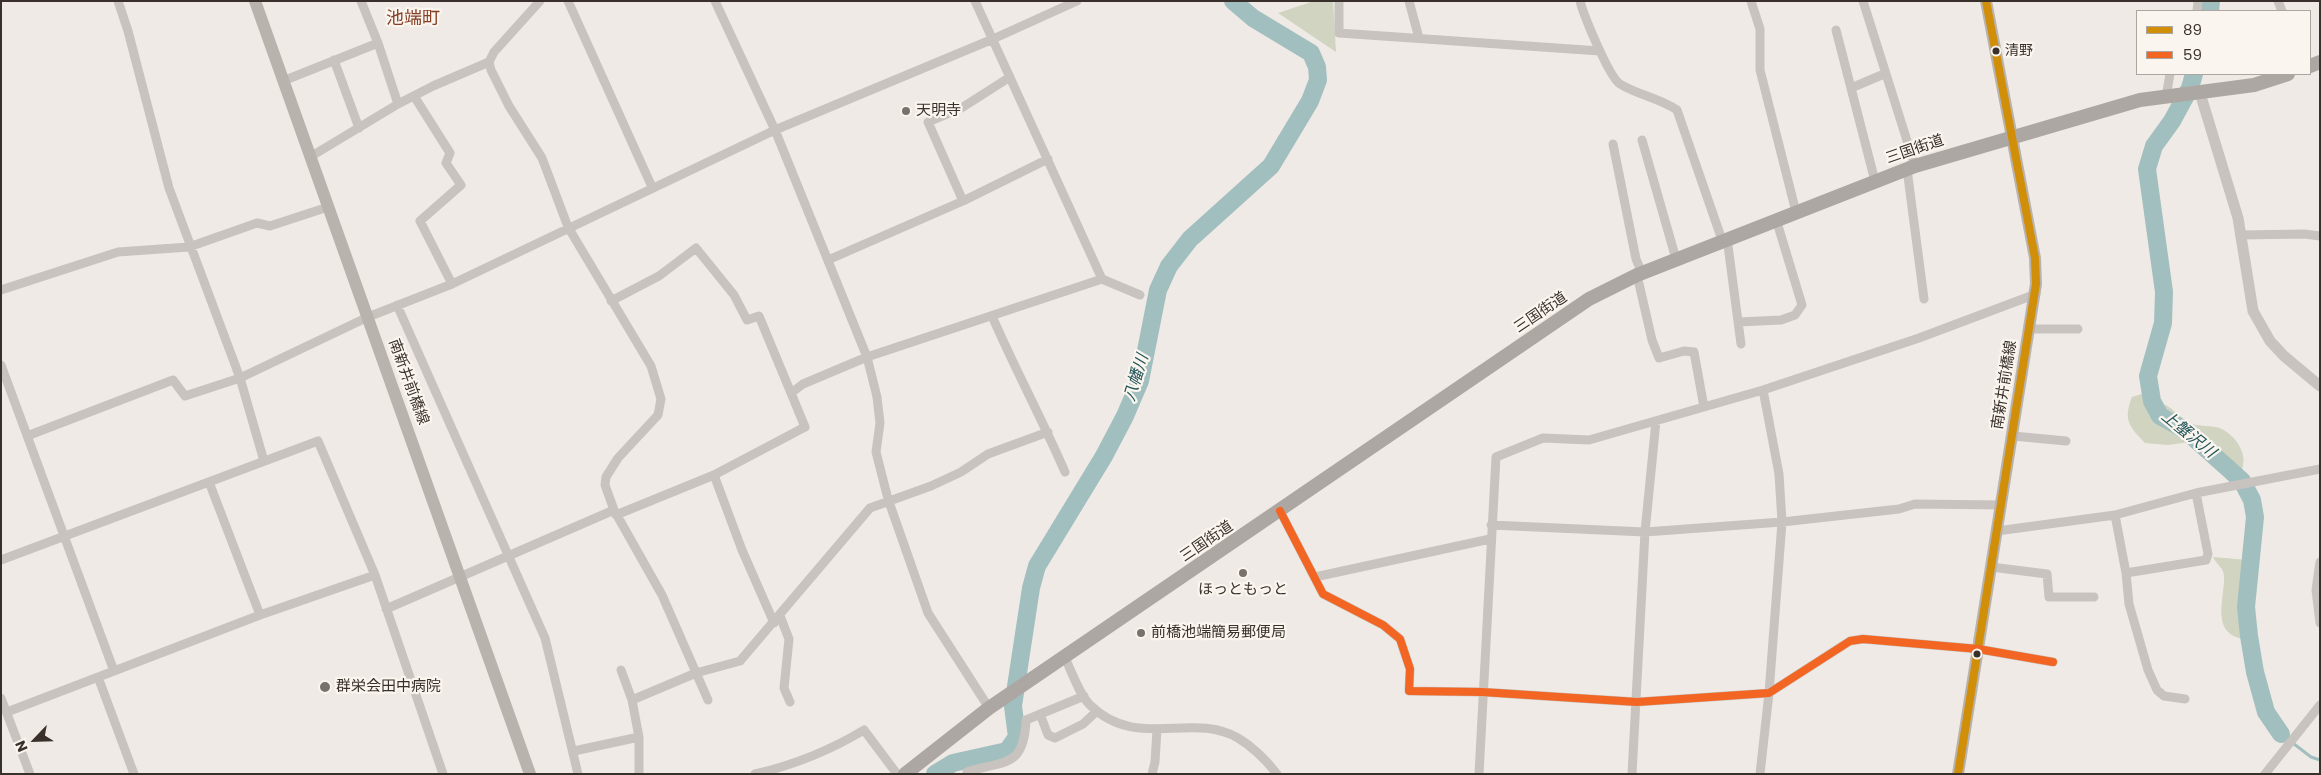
<!DOCTYPE html>
<html>
<head>
<meta charset="utf-8">
<style>
  body { margin:0 }
  #map { position:relative; width:2321px; height:775px; overflow:hidden; background:#efeae5; font-family:Poppins,sans-serif }
  canvas { display:block }
  .frame { position:absolute; inset:0; border:2px solid #3a302b; pointer-events:none }
  .legend { position:absolute; left:2136px; top:10px; width:175px; height:65px; box-sizing:border-box; background:#faf5ee; border:1px solid #ada6a0; margin:0; padding:6px 9px; list-style:none; font-size:15px; color:#3a302b }
  .legend li { display:flex; align-items:center; gap:10px; height:25px }
  .legend b { width:25px; border:1px solid #ada6a0 }
  .north { position:absolute; left:10px; top:715px; width:50px; height:50px; -webkit-text-stroke:4px #faf5ee; paint-order:stroke; rotate:246deg; font-size:14px; font-weight:700; line-height:20px; text-align:center; color:#3a302b }
  .north::after { content:''; display:block; margin:auto; width:18px; height:22px; background:#3a302b; clip-path:polygon(50% 0,100% 100%,50% 72%,0 100%) }
</style>
</head>
<body>
<div id="map">
<canvas width="2321" height="775"></canvas>
<div class="frame"></div>
<ul class="legend">
<li><b style="height:6px;background:#d18e09"></b>89</li>
<li><b style="height:6px;background:#f26522"></b>59</li>
</ul>
<div class="north">N</div>
</div>
<script>
const ctx = document.querySelector('canvas').getContext('2d');
ctx.lineJoin = 'round';
function fill(path, color) { ctx.fillStyle = color; ctx.fill(path, 'evenodd'); }
function strokePath(path, color, width, dash) { ctx.strokeStyle = color; ctx.lineWidth = width; ctx.lineCap = dash ? 'butt' : 'round'; ctx.setLineDash(dash || []); ctx.stroke(path); }
function label(font, color, halo, rows, align = 'center') {
  ctx.font = font + ' Poppins,"Noto Sans JP",sans-serif'; ctx.lineWidth = 4.5; ctx.setLineDash([]); ctx.textBaseline = 'middle'; ctx.strokeStyle = halo; ctx.fillStyle = color; for (const [text, x, y, turn = 0] of rows) {
    ctx.save(); ctx.translate(x, y); ctx.rotate((+turn || 0) * Math.PI / 180); ctx.textAlign = isNaN(turn) ? turn : align; if (halo) ctx.strokeText(text, 0, 0); ctx.fillText(text, 0, 0); ctx.restore();
  }
}
fill(new Path2D(`
  M1314,1h19l3,51 -58,-39z
  M2145,393l4,17 14,14 26,18 -21,3 -23,-2c-16,-17 -22,-23 -13,-46z
  M2159,403c12,2 20,14 29,19 10,6 24,2 34,7 15,8 27,27 19,42l-46,-38 -32,-22z
  M2213,557l34,3 -6,33 2,46c-33,-6 -18,-41 -19,-63 0,-8 -8,-12 -11,-19z`), '#d0d4c0');
strokePath(new Path2D(`
  M2281,734l30,23 9,3`), '#a2bfbf', 3);
strokePath(new Path2D(`
  M2210,11l1,-10
  M2194,74l-4,14 -18,33 -18,25 -7,23 17,123 -1,31 -15,53 4,25 8,15 25,14 45,40 12,11 10,19 3,17 -9,90 3,29 6,36 11,40 15,22
  M935,774l18,-11 54,-12 10,-14 -4,-31 18,-118 6,-22 67,-110 21,-40 15,-35 18,-91 11,-24 21,-27 81,-73 39,-65 8,-21 -1,-13 -6,-14 -58,-35 -20,-17`), '#a2bfbf', 18);
strokePath(new Path2D(`
  M118,1l10,30 41,157 71,190 24,83
  M361,1l17,42
  M540,1l-46,51 -5,10 2,8 18,36 33,52 26,69 83,139 10,33 -3,16 -40,43 -12,19 -1,8 9,25
  M568,1l84,186
  M715,1l60,129 92,227 10,40 3,26 -4,29 12,47 40,114 61,95
  M1339,1v32l261,18
  M1409,1l10,37
  M1580,1c4,15 29,76 40,83 18,11 39,14 57,26l45,130
  M1751,1l9,28v41l36,142
  M1863,1l52,165
  M2278,1l4,10
  M2197,11l1,-10
  M1836,30l39,151
  M334,60l25,68
  M283,81l95,-38 20,61 -88,53
  M1851,88l33,-14
  M414,96l36,57 -4,10 15,22 -41,36 32,63
  M2166,97l4,-23
  M398,104l35,-18 56,-24
  M1642,140l34,119
  M1613,144l23,115 6,14
  M1907,169l17,130
  M963,201l-35,-79 35,-15 47,-30
  M2240,235l64,-1 16,2
  M1727,238l14,106
  M828,260l135,-59 85,-42
  M1637,275l15,65 7,18 25,-7 10,1 10,55
  M1102,279l38,16
  M1,290l117,-38 71,-5 68,-24 13,3 58,-19
  M611,301l48,-25 37,-28 38,47 13,25 12,-4 32,77
  M397,305l148,333 33,136
  M992,316c23,53 50,103 73,156
  M1738,322l43,-2 14,-5 7,-10 -26,-86
  M2030,329h48
  M1,365l113,306
  M27,436l146,-56 12,16 55,-18 128,-61 84,-33 323,-154 218,-91 84,-38
  M2013,436l53,5
  M714,475l28,75 32,73
  M209,482l51,133
  M1280,511l43,83 60,31 17,14 10,30 -1,22 73,1 155,10 132,-9 81,-52 13,-2 115,10 75,13
  M616,515l98,-40 91,-48 -14,-34 12,-9 64,-27 235,-78 -127,-278
  M2115,515l11,58 3,31 19,66 9,20 7,6 21,3
  M1491,525l154,7 137,-10 117,-13 16,-5 87,1
  M1997,531l118,-16 81,-22 124,-24
  M1,560l317,-119 57,134 68,199
  M2320,562l-4,28 4,33
  M1991,567l56,7 2,23h45
  M2126,573l80,-13 2,-6 -12,-61
  M1315,577l175,-38
  M386,609l228,-99 48,85 46,105
  M780,616l9,23 -5,49 6,14
  M1065,658c7,14 14,36 25,47 47,46 101,6 148,33 15,9 28,22 39,36
  M621,670l11,30
  M98,677l36,97
  M1,698l29,76
  M7,712l253,-97 115,-40
  M1040,714l8,21 7,3 28,-14 14,-13
  M574,751l65,-14
  M967,772c38,-12 57,-4 59,-52l58,-24
  M639,774v-37l-7,-37 64,-27 44,-12 130,-153 61,-22 30,-14 27,-18 60,-22
  M755,774c39,-9 74,-23 109,-44l33,44
  M1152,774l3,-12 2,-33
  M1479,774l17,-317 47,-19 46,2 174,-50 156,-52 117,-44
  M1632,774l13,-242 11,-111
  M1760,774l9,-81 13,-171 -3,-48 -16,-84
  M2265,774l55,-69`), '#c8c3be', 9);
strokePath(new Path2D(`
  M2200,93l38,125 15,93 17,30 14,15 36,30`), '#c8c3be', 11);
strokePath(new Path2D(`
  M255,1l275,773
  M1958,774l78,-490 -1,-26 -49,-257`), '#b9b3ae', 12);
strokePath(new Path2D(`
  M2310,66l10,-4
  M905,774l84,-66 600,-409 48,-24 278,-109 225,-66 114,-15 34,-11`), '#ada7a3', 14);
strokePath(new Path2D(`
  M1958,774l78,-490 -1,-26 -49,-257`), '#d18e09', 8);
strokePath(new Path2D(`
  M1280,511l43,83 60,31 17,14 10,30 -1,22 73,1 155,10 132,-9 81,-52 13,-2 115,10 75,13`), '#f26522', 8);
for (const [x, y, r, color] of [
  [1996,51,4.5,"#3a302b"],
  [906,111,5,"#79716c"],
  [1243,573,5,"#79716c"],
  [1141,633,5,"#79716c"],
  [1977,654,4.5,"#3a302b"],
  [325,687,6,"#79716c"]
]) { const dot = new Path2D(); dot.arc(x, y, r, 0, 2 * Math.PI); ctx.fillStyle = color; ctx.fill(dot); strokePath(dot, '#faf5ee', 2); }
label('14px', '#3a302b', '#faf5ee', [
  ["清野",2005,51]
], 'left');
label('15px', '#3a302b', '#faf5ee', [
  ["天明寺",916,111],
  ["ほっともっと",1243,590,"center"],
  ["前橋池端簡易郵便局",1151,633],
  ["群栄会田中病院",336,687]
], 'left');
label('15px', '#3a302b', '#faf5ee', [
  ["三国街道",1915,150,-19],
  ["三国街道",1541,313,-34],
  ["南新井前橋線",408,382,70],
  ["南新井前橋線",2005,385,-81],
  ["三国街道",1207,542,-34]
]);
label('italic 16px', '#22555a', '#faf5ee', [
  ["八幡川",1137,378,-73],
  ["上蟹沢川",2188,435,39]
]);
label('18px', '#864027', '#faf5ee', [
  ["池端町",413,19]
]);
</script>
</body>
</html>
